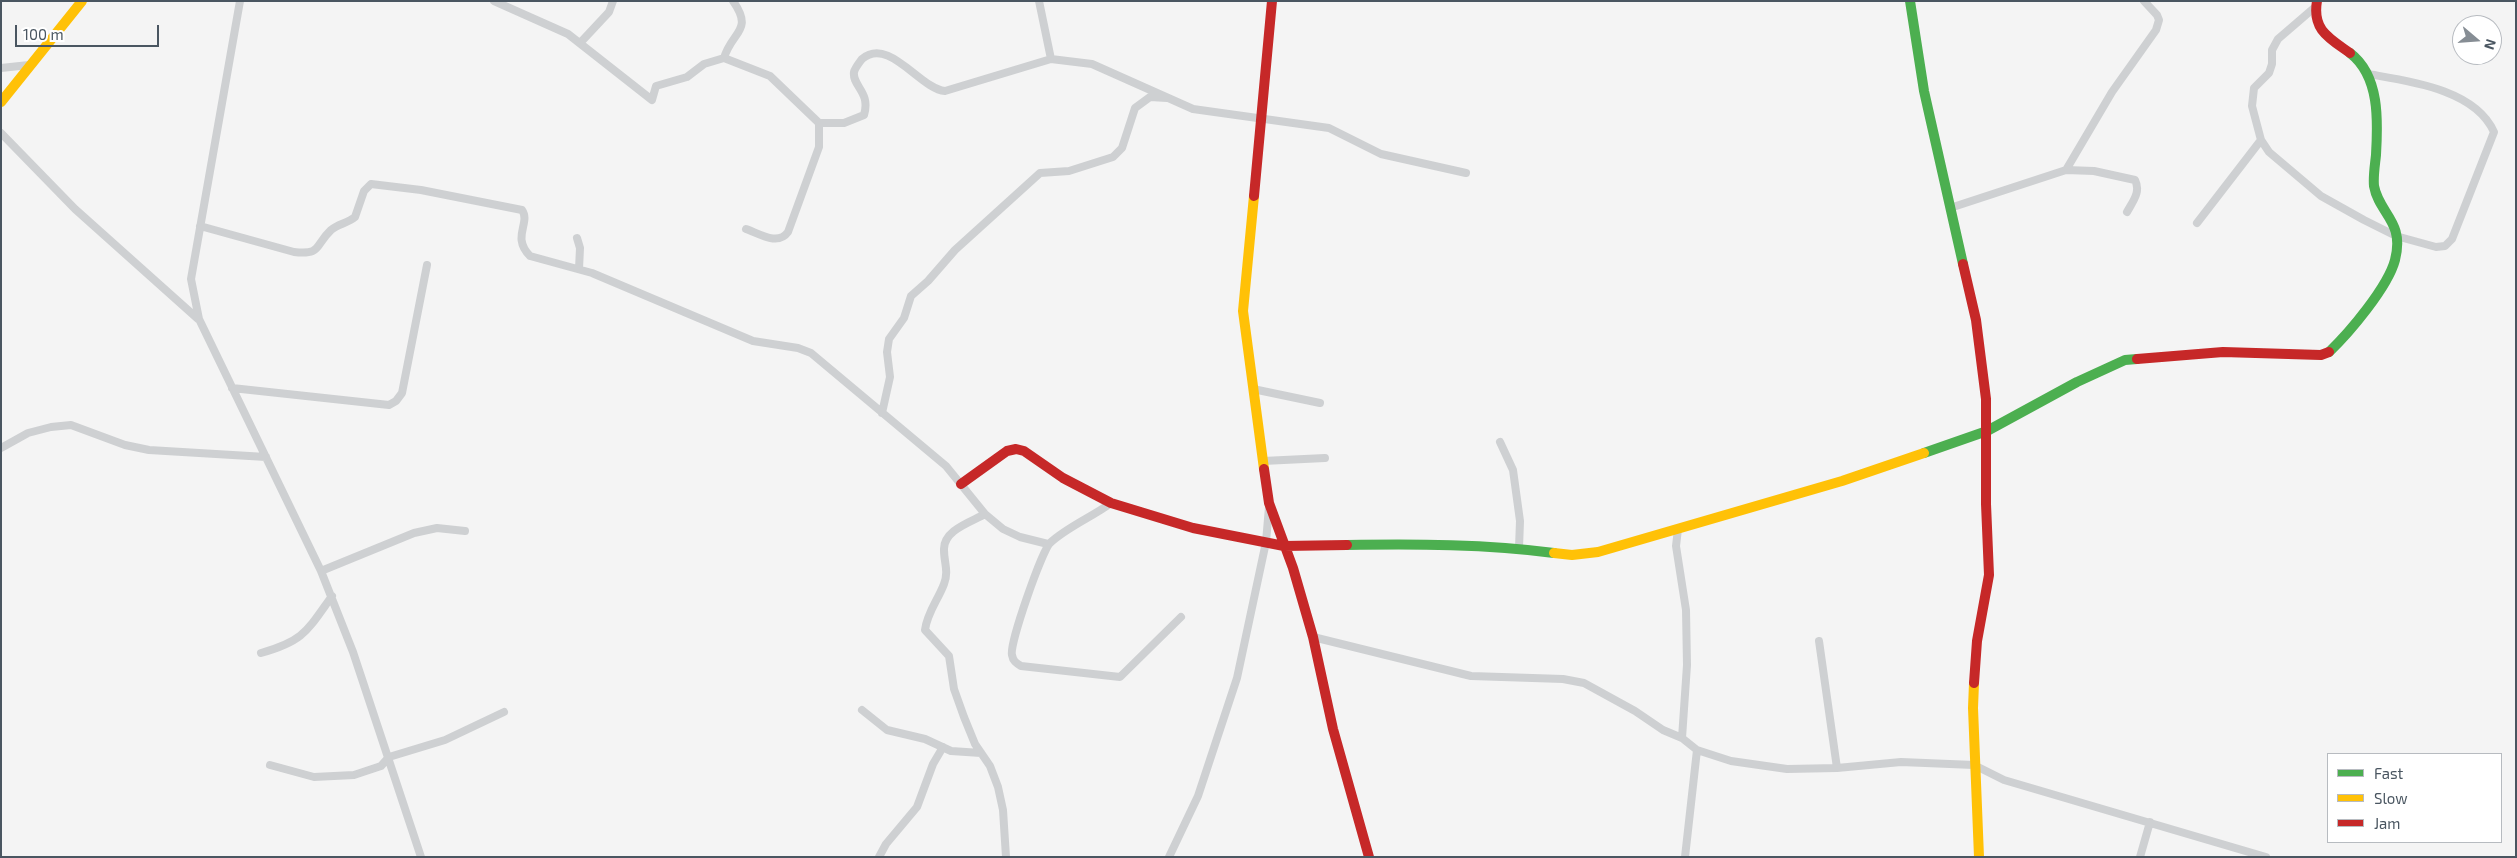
<!DOCTYPE html>
<html>
<head>
<meta charset="utf-8">
<style>
  body { margin:0 }
  #map { position:relative; width:2517px; height:858px; overflow:hidden; background:#f4f4f4; font-family:"Exo 2",sans-serif }
  canvas { display:block }
  .frame { position:absolute; inset:0; border:2px solid #4a5661; pointer-events:none }
  .legend { position:absolute; left:2327px; top:753px; width:175px; height:90px; box-sizing:border-box; background:#fff; border:1px solid #b7bbc0; margin:0; padding:6px 9px; list-style:none; font-size:15px; color:#4a5661 }
  .legend li { display:flex; align-items:center; gap:10px; height:25px }
  .legend b { width:25px; border:1px solid #b7bbc0 }
  .north { position:absolute; left:2452px; top:15px; width:50px; height:50px; box-sizing:border-box; background:#fff; border:1px solid #b7bbc0; border-radius:50%; rotate:108deg; font-size:14px; font-weight:700; line-height:20px; text-align:center; color:#4a5661 }
  .north::after { content:''; display:block; margin:auto; width:18px; height:22px; background:#868d94; clip-path:polygon(50% 0,100% 100%,50% 72%,0 100%) }
  .scale { position:absolute; left:15px; top:25px; width:144px; height:22px; box-sizing:border-box; border:2px solid #4a5661; border-top:0; padding-left:6px; font-size:15px; line-height:18px; white-space:nowrap; color:#4a5661; -webkit-text-stroke:4px #fff; paint-order:stroke }
</style>
</head>
<body>
<div id="map">
<canvas width="2517" height="858"></canvas>
<div class="frame"></div>
<ul class="legend">
<li><b style="height:6px;background:#4caf50"></b>Fast</li>
<li><b style="height:6px;background:#ffc107"></b>Slow</li>
<li><b style="height:6px;background:#c62828"></b>Jam</li>
</ul>
<div class="north">N</div>
<div class="scale">100 m</div>
</div>
<script>
const ctx = document.querySelector('canvas').getContext('2d');
ctx.lineJoin = 'round';
function strokePath(path, color, width, dash) { ctx.strokeStyle = color; ctx.lineWidth = width; ctx.lineCap = dash ? 'butt' : 'round'; ctx.setLineDash(dash || []); ctx.stroke(path); }
strokePath(new Path2D(`
  M240,1l-49,278 8,40 122,252 32,81 68,205
  M494,1l74,33 84,66 4,-14 31,-9 17,-13 20,-6 46,18 49,47h25l20,-8c7,-23 -12,-29 -10,-43 1,-4 5,-9 8,-13 27,-23 58,30 83,32l106,-32 41,5 101,45 136,19 52,26 85,19
  M1039,1l12,58
  M2314,8l-36,31 -6,11v14l-3,9 -15,15 -2,18 9,34 8,12 52,44 43,24 32,16 40,11 9,-1 7,-7 42,-107c-19,-43 -86,-51 -126,-58
  M581,42l28,-30 4,-11
  M724,58c8,-27 30,-27 9,-57
  M1,68l28,-3
  M1,133l74,76 123,110
  M2066,170l46,-78 44,-62 3,-10 -2,-5 -13,-14
  M1950,208l116,-38 28,1 41,9c6,12 -2,21 -8,32
  M2197,223l64,-83
  M200,226l94,26c28,3 20,-6 37,-22 7,-6 17,-7 24,-13l9,-26 7,-7 50,6 101,20c9,13 -11,27 8,46l62,17 161,68 45,7 13,5 135,113 39,48 18,15 17,8 28,7
  M746,229c14,5 32,17 42,3l31,-85v-24
  M577,238l3,10 -1,21
  M232,388l157,17 7,-4 6,-8 25,-128
  M1253,389l67,14
  M882,413l8,-36 -3,-25 2,-13 15,-21 7,-22 17,-15 27,-31 85,-77 29,-2 44,-14 9,-9 13,-40 15,-11 17,1
  M1500,442l13,28 7,51 -1,27
  M1,448l27,-15 23,-6 20,-2 54,20 24,5 117,7
  M1263,461l62,-3
  M1111,503c-19,14 -44,24 -61,40 -8,8 -41,101 -38,112 1,6 4,8 9,11l99,11 61,-60
  M985,514c-14,8 -42,16 -41,36 0,13 5,21 0,34 -6,16 -17,29 -19,46l24,26 5,33 10,28 11,27 15,22 8,21 5,23 3,47
  M1678,529l-2,17 10,64 1,55 -5,73
  M321,571l93,-38 23,-5 28,3
  M1313,637l158,39 92,3 21,4 51,28 28,19 19,8 15,12 34,11 56,8 50,-1 64,-6 73,3 30,15 262,77
  M1819,641l18,127
  M261,653c43,-12 46,-22 71,-57
  M862,710l25,20 38,9 26,12 30,2
  M270,765l44,12 40,-2 27,-9 8,-9 56,-17 59,-28
  M879,857l7,-13 31,-37 16,-43 10,-17
  M1169,857l29,-61 39,-118 29,-136 3,-35
  M1685,857l12,-107
  M2140,857l10,-35`), '#ced0d2', 8);
strokePath(new Path2D(`
  M1910,1l14,90 39,173
  M2329,352c20,-19 59,-65 66,-92 10,-39 -16,-46 -21,-74 -1,-10 1,-21 2,-31 2,-34 4,-79 -26,-102
  M1924,453l63,-22 90,-49 48,-22 12,-1
  M1347,545c69,-1 139,-1 207,8`), '#4caf50', 10);
strokePath(new Path2D(`
  M1,102l81,-101
  M1254,196l-11,115 21,158
  M1554,553l18,2 26,-3 244,-71 82,-28
  M1974,683l-1,25 6,149`), '#ffc107', 10);
strokePath(new Path2D(`
  M2317,1c-5,29 12,37 33,52
  M1254,196l18,-195
  M1963,264l13,56 10,79v105l3,71 -12,66 -3,42
  M2137,359l86,-7 98,3 8,-3
  M1264,469l5,34 24,65 20,69 20,92 36,128
  M961,484l46,-33 9,-2 8,2 39,27 48,25 82,25 91,18 63,-1`), '#c62828', 10);
</script>
</body>
</html>
